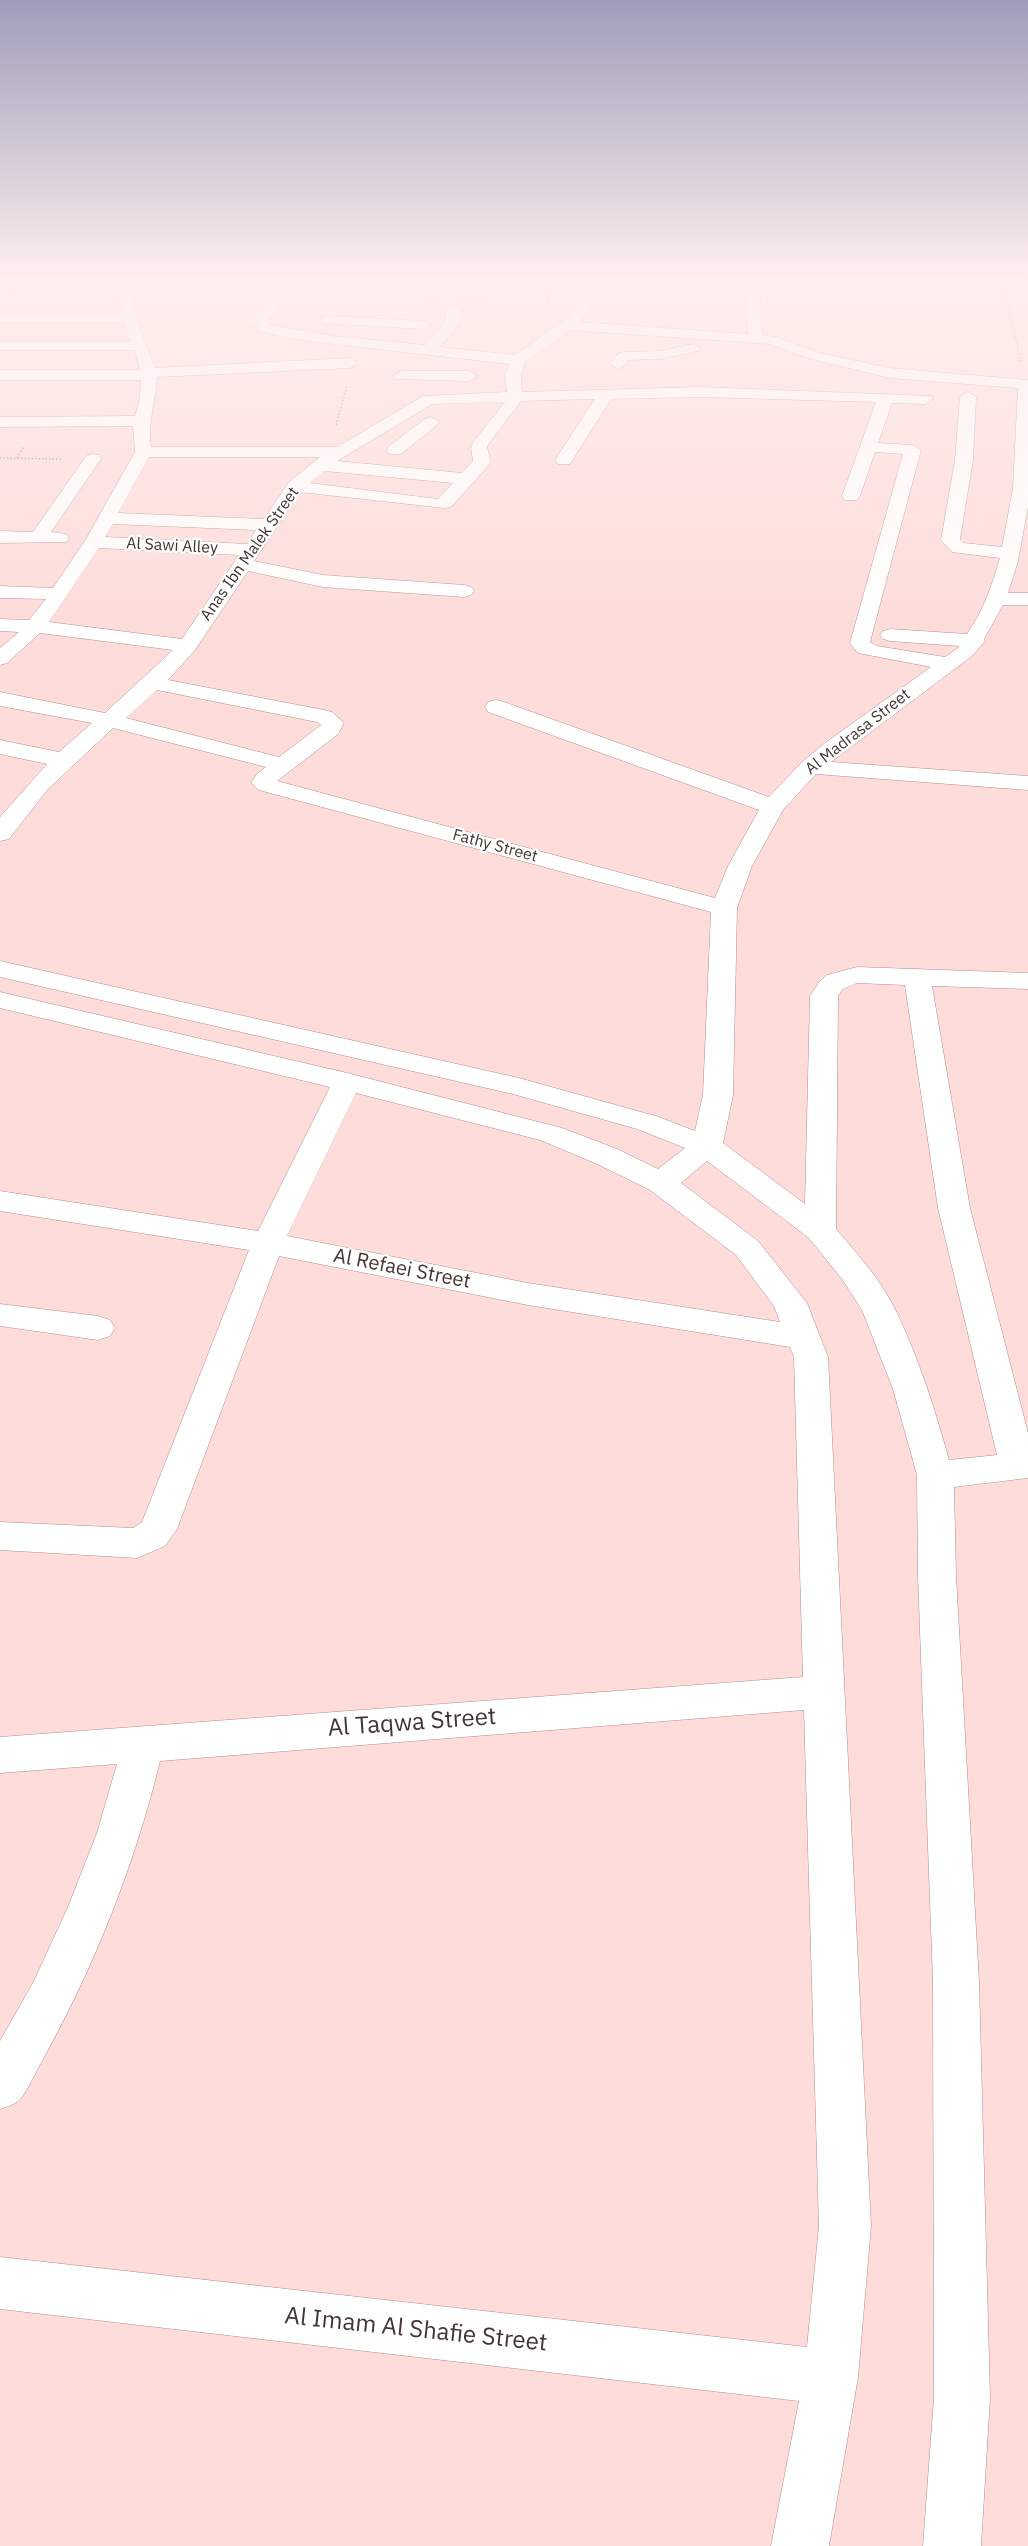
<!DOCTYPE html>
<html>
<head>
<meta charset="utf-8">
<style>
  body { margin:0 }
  canvas { display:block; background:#fddcda }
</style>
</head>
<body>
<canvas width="1028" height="2546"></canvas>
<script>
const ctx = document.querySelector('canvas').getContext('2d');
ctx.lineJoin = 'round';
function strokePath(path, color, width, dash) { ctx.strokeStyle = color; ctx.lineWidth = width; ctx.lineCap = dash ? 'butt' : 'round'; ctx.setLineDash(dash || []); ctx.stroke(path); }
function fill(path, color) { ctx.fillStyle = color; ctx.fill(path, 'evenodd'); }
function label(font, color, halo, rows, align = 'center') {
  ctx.font = font + ' "IBM Plex Sans",sans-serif'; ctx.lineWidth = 4.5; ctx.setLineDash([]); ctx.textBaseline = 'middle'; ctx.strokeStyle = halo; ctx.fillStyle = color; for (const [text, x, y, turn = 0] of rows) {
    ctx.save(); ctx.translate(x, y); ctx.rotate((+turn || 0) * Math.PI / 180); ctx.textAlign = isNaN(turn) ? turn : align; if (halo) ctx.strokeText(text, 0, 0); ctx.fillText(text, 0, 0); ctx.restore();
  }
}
const minor = new Path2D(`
  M121,278h179l1,3 -11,16 -23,23 3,5 63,11 92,9c10,-11 26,-21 20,-37l7,-4c25,6 -5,34 -12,43l75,8 47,-33 41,-44h14l-38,44 169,12 -2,-56h13l3,57 14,2 44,16 70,15 138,12v127l-10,54 -10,32h20v12h-25l-19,34 1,2 -13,15 -141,106 197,14v14l-212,-16 -33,36 -31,56 -15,42 -4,187 -10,48 82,61 5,-208 10,-15 7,-6 30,-8 171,6v16l-96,-3 38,222 58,225v45l-74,9 2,89 23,406 11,416 -9,148h-58l11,-148 -1,-416 -15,-406 -1,-101 -24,-86 -31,-79 -20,-31 -33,-41 -102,-77 -26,22 77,58 49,62 21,54 43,869 -13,151 -29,169h-58l28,-145 -799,-92v-52l807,90 12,-121 -15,-516 -644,51c-25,103 -65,204 -117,298 -6,10 -17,36 -26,43 -4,3 -12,5 -17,7v-68l33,-58 35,-76 29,-74 20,-69 -117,9v-36l803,-60 -9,-320 -4,-10 -262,-42 -249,-49 -102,273 -12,17 -28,12 -137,-8v-28l133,6 9,-6 107,-272 -249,-39v-20l258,40 72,-144 -330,-79v-16l347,81 215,55 55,21 41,20 27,-21 -48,-19 -124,-35 -513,-117v-16l519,117 140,39 36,14 8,-36 8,-183 -452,-122 -8,-7 6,-9 9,-7 -153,-39 -66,62 -38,49 -9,2v-24l47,-53 -47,-10v-14l59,12 33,-29 -92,-17v-14l105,21 68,-63 -133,-17 -33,30 -7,2v-17l19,-16 -19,-1v-12l29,1 17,-21 -46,-1v-12l53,2 33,-49 49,-87 -2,-26 -133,1v-10l135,-1 5,-18 1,-18h-141v-10h140l-5,-20h-135v-8h131l-7,-20h-124v-8h122l-7,-27 -115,1v-8zM283,285l-31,34 8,12 23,6 50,7 176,20 -4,11 2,17 -84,4 -86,51h-186c-4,-24 5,-46 6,-70l193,-9 8,-5 -8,-5 -195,10 -15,-39 -11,-42zM570,330l199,14 42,15 79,19 128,10 -5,100 -11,59 -38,-4 -4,-4 13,-79 3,-63 -8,-5 -8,5 -5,63 -14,80 11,12 48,6c-8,27 -17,54 -33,76l-77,-5 -7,2 -3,4 3,4 7,2 69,5 -1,2 -13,9 -68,-11 -7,-4 51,-192 -8,-5 -35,-2 14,-40 33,1 8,-5 -2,-3 -230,-9 -179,5 -1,-17 4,-13zM701,397l175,5 -34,94 3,4h12l3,-4 15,-44 28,2 -53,189 8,10 73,14 -106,76 -23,19 -33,35 -265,-95 -8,-2 -8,2 -3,5 3,5 271,98 -31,56 -13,32 -438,-117 61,-47 6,-11 -12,-11 -8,-2 -156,-30 27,-30 53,-79 75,16 141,10 7,-2 3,-4 -3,-4 -7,-2 -141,-10 -69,-14 46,-69 145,16 6,-1 37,-41 3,-4 -4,-15 3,-5 31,-41 74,-2 -40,61 3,4h12l41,-65zM505,402l-31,39 -3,6 2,14 -11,12 -125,-12 95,-57zM149,457h171l-31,25 -25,37 -146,-6zM325,471l128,12 -15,16 -128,-16zM113,524l143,6 -9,14 -142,-7zM99,548l140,7 -57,84 -133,-17zM157,690l160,32 4,3 -42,32 -153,-39zM857,983l48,2 33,223 59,247 -48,5c-14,-51 -30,-101 -53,-149 -14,-30 -38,-56 -60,-82l2,-233 5,-7zM356,1093l184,47 55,23 55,27 86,65 38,51 6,16 -252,-39 -241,-47z
  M358,278h14l-11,14h33l53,-5 48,3 7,4 -7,4 -48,-3 -53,5 -48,-1 -2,-3z
  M328,316l96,5 7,4 -7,4 -101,-6 -2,-3 2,-3z
  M693,344l7,4 -2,3 -38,8 -32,1 -5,7 -5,2 -8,-5 9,-11 5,-1 36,-1z
  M401,371h68l8,5 -8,5 -73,-2 -3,-3z
  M431,417l8,5 -2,3 -36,29h-12l-2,-4 2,-4 36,-27z
  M93,454l6,1 2,4 -50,73 16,2 2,4 -2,4 -67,1v-12l33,1 54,-77z
  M0,1304l98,12 12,4 5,8 -5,8 -12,4 -98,-14z`);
strokePath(minor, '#b28d8a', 1);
strokePath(new Path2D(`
  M1002,278l19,84
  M545,307l10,-24 13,-1 1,-4
  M336,425l11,-39
  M0,458l61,1
  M17,458l7,-12`), '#a78e8c', 1.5, [1.5, 2]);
fill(minor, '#fff');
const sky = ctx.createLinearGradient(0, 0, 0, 634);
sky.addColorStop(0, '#a09dba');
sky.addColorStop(0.44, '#feefee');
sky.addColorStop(1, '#feefee00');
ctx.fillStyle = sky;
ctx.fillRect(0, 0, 1028, 634);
label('16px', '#433432', '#fff', [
  ["Al Sawi Alley",172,546,3],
  ["Anas Ibn Malek Street",250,554,-55],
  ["Al Madrasa Street",858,732,-38],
  ["Fathy Street",495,846,15]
]);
label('20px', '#433432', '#fff', [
  ["Al Refaei Street",402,1269,11]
]);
label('24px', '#433432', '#fff', [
  ["Al Taqwa Street",412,1723,-4],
  ["Al Imam Al Shafie Street",416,2330,6]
]);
</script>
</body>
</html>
